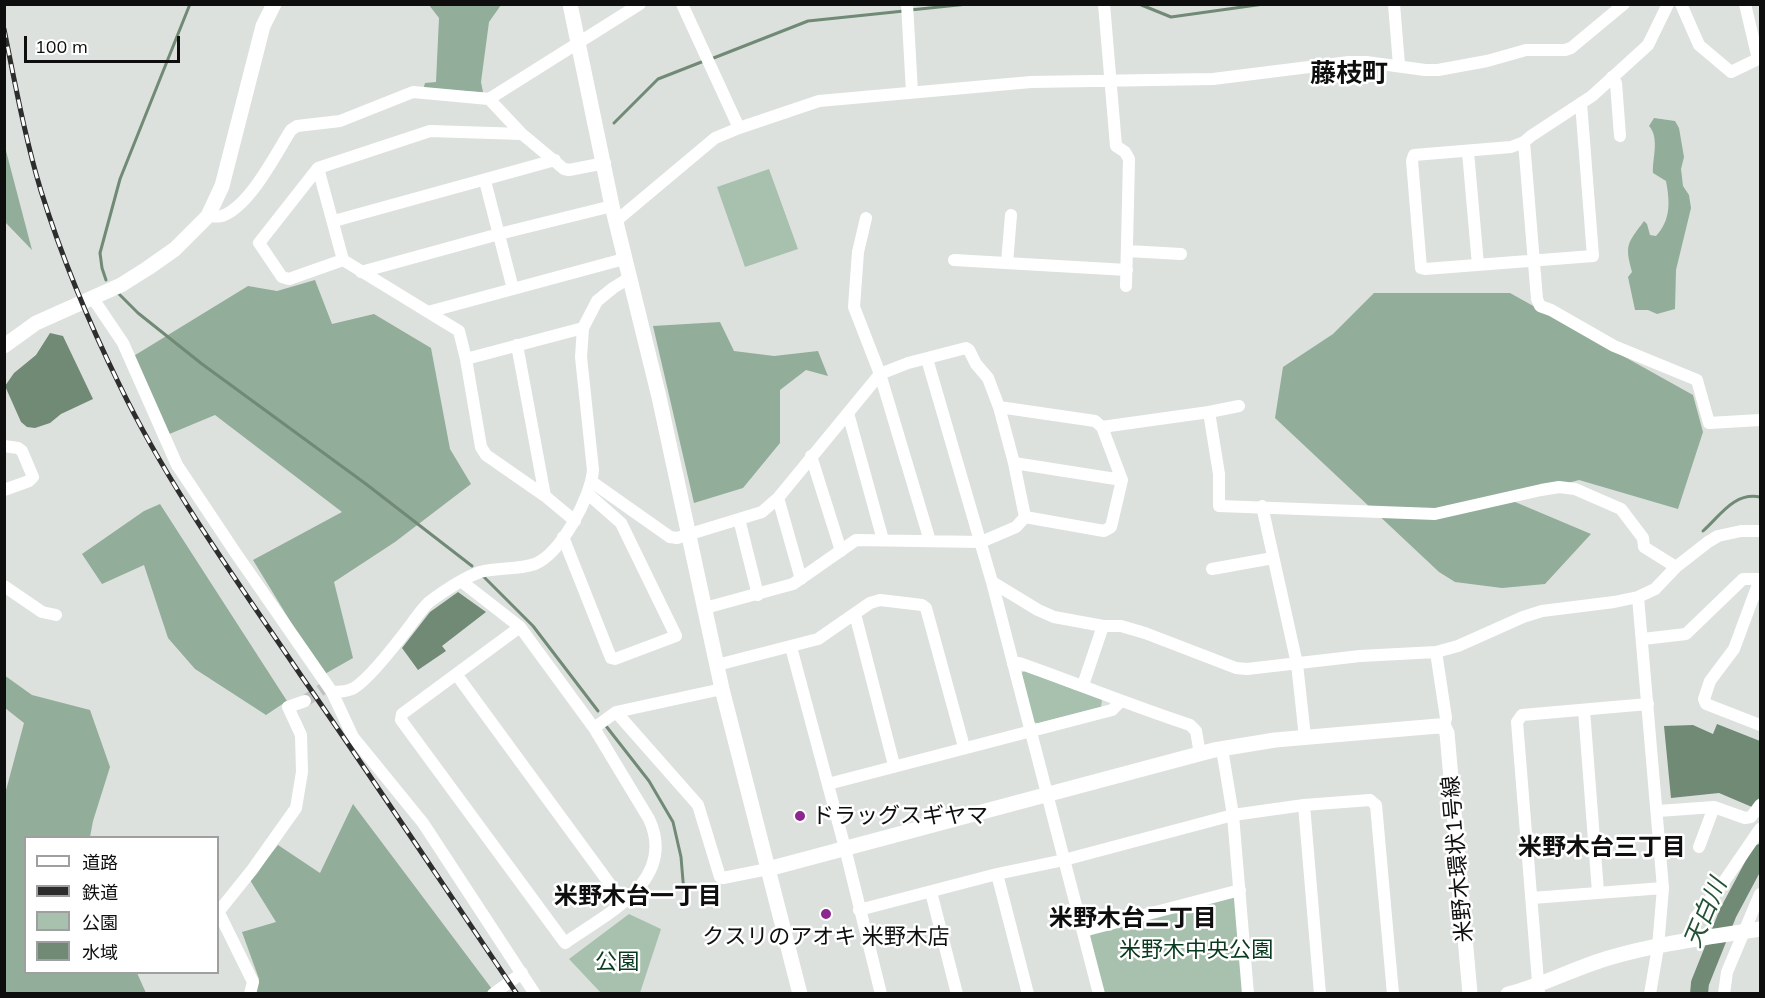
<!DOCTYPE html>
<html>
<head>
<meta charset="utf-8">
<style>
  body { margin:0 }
  #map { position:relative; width:1765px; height:998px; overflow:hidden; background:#dde1de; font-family:Mulish,"Noto Sans JP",sans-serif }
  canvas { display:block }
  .frame { position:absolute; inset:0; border:6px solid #0d0e0d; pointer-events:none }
  .legend { position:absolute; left:24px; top:836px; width:195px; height:138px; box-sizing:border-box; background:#fff; border:2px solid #9e9f9e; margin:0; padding:8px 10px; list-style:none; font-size:18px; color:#0d0e0d }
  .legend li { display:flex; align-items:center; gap:12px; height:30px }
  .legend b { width:30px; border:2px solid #9e9f9e }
  .scale { position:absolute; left:24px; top:36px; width:156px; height:27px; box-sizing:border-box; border:3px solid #0d0e0d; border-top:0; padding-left:8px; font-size:18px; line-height:21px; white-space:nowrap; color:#0d0e0d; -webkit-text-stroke:4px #fff; paint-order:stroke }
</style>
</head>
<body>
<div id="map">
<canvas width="1765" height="998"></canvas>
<div class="frame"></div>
<ul class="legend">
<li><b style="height:8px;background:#fff"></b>道路</li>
<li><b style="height:8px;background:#2c2d2c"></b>鉄道</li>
<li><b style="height:16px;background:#a8c1ae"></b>公園</li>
<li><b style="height:16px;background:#708a76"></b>水域</li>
</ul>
<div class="scale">100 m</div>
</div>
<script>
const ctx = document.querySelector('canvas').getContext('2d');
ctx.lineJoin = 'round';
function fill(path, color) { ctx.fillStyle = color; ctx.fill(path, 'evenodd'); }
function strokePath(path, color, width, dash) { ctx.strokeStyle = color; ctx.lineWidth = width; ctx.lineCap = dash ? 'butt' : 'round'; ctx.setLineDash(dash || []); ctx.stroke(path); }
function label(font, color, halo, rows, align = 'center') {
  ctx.font = font + ' Mulish,"Noto Sans JP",sans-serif'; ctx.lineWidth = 5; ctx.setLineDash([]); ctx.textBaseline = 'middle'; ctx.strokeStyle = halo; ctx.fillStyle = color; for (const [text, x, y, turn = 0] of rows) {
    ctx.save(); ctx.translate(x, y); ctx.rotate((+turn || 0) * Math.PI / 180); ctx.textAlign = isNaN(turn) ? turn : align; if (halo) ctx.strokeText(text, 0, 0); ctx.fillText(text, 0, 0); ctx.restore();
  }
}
fill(new Path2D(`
  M769,169l29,80 -53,18 -28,-80z
  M1025,671l77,29 -1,7 -63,16 -6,-1 -11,-49z
  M1231,896l5,3 8,94h-140l-15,-55 3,-5z
  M629,914l32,15 -21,64h-39l-32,-34z`), '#a8c1ae');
fill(new Path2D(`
  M429,5h72l-12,17 -8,60 2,10 -60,-2 2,-7 11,-1 3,-64z
  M1654,118l21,3 4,7 5,29 -3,12 2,17 6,9 2,13 -15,62 -1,39 -18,5 -9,-4h-13l-7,-33 4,-5c-8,-28 -4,-29 12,-51l3,3 3,11 6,1c15,-16 14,-34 10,-55l-13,-8c-1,-14 7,-35 -4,-47z
  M4,147h1l27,103 -27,-28z
  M315,280l17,44 42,-10 57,34 19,101 21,35 -76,58 -61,40 19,76 -30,17 -70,-115 89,-48 -127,-97 -48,20 -35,-78 116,-71 29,5z
  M1374,293h136l183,102 10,37 -25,77 -99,-29 -71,19 83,35 -46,50 -43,4 -47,-6 -16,-10 -164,-154 8,-51 50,-33z
  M720,322l14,29 40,5 44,-5 10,25 -22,-6 -26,20v53l-37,45 -49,15 -41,-177z
  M160,504l127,197 -21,14 -71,-46 -27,-31 -24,-73 -42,19 -20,-30 62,-43z
  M4,675l28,20 58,15 20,57 -17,54 -3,16 -64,1v134l111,1 9,20h-141v-199l19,-71 -19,-15z
  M353,804l142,189h-243l7,-14 -17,-47 34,-10 -26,-42 28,-35 42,28z`), '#92ad99');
fill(new Path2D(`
  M50,333l13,3 30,63 -32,15 -11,9 -15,5 -8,-1 -6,-5 -16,-36 9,-13 22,-18z
  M458,592l28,20 -44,34 4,5 -28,19 -16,-22 28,-36z
  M1717,724l43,17v56l-8,10 -33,-14 -48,5 -7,-72 29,-1 20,9z`), '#708a76');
strokePath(new Path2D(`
  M1139,4l32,13 93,-13
  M910,10l58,-6
  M711,59l97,-38 96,-10
  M614,123l44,-44 46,-18
  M106,280l-4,-12 -2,-15 20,-74 70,-175
  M117,292l21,21 64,51 164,120 106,82
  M1703,531c17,-15 31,-39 57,-34
  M483,576l50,50 65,85
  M606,726l43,55 24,41 8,35 3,36`), '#708a76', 3);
strokePath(new Path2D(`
  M1699,994l1,-11 28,-70 32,-60`), '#708a76', 18);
strokePath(new Path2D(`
  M305,701l22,-15`), '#bec1bf', 12, [12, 6]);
strokePath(new Path2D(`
  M682,4l57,124
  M907,4l5,88
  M1104,4l12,142 9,6 4,7 -3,127
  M1394,4l5,61
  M1681,4l18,41 32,27 27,-13 -13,-55
  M1612,77l4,6 4,53
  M489,99l33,35 42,35 5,1 36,-7
  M1581,103l12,153 -168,13 -4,-1 -9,-107 2,-6 97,-8 13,-5 7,-6 61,-40 56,-51 20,-41
  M1524,142l13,157 3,7 11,4 63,36 83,34 12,43 51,-3
  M1468,152l10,113
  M318,168l25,92 116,71 7,28 15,88 5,8 59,41 30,25
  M485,181l28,108
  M208,216c5,0 10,1 14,0 28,-10 53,-61 69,-86l6,-4 43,-5 73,-29 76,7 151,-95
  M866,218l-8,34 -4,55 26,67 50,167
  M334,221l221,-61
  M616,221l99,-83 24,-10 80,-27 212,-19 182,-3 136,-17h17l59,8h13l49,-9 39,-11h39l6,-2 53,-44
  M1128,251l53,3
  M343,260l-54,19 -7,-2 -23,-34 59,-75 112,-37 92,3
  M954,260l173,10
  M1007,263l4,-48
  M361,272l138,-38 113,-28
  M92,297l31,46 54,122 58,87 97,140 21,45 70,86 112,171
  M428,312l196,-53
  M517,345l28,151
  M466,359l117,-31
  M927,359l65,223 46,28 16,7 49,9h18l24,7 91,35 11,1 113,-13 76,-4 22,-6 65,-29 19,-6 72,-9 24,-5 17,-8 21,-22 32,-25 10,-6 23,-5h19
  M1209,412l30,-6
  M848,413l35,127
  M1102,427l107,-15 10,62v32l216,8 106,-24 18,-3 16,2 46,20 22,29 1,9 32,20
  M4,446l14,2 4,3 11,26 -4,4 -25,9
  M811,456l30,95
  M1014,463l108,17
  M592,482l78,55 7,1 85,-26 16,-14 102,-124 28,-11 58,-15 3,2 7,14 12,14 11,29 15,56 11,54
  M778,498l23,81
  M1262,506l35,158 8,73
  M739,519l19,76
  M563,537l48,121 4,1 61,-23 -55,-113 -33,-29
  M1212,569l61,-11
  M1760,579l-26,70 -24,32 -6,18 2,5 54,21
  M461,581l59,46 74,101 55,91c29,62 -43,95 -84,124l-164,-223 1,-6 118,-87
  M992,582l107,412
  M4,586l38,26 14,3
  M1638,597l25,291 -5,59 -8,47
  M705,608l88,-24 63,-44 125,2 35,-15 9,-10 79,14 7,-4 11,-47 -20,-53 -7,-6 -96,-14
  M855,614l39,151
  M1643,639l43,-5 57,-55h17
  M791,647l54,201 36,146
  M1436,652l10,66 -2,9
  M1013,664l6,-1c57,20 113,43 171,62l6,6 4,23
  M717,665l101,-26 52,-36 10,-3 42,5 4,3 38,139
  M456,674l167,228
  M1083,685l20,-59
  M332,692c7,0 15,0 22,-4 16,-10 46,-49 58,-65 5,-7 11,-15 17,-21 15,-11 34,-24 51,-30 18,-5 38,-2 55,-8 26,-11 56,-67 58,-94l-12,-113 2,-29 14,-27 16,-13 16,-10
  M1584,710l14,182
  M616,712l82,93 22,72 3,1 45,-9
  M594,728l22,-16 106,-23
  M1222,749l11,66 15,179
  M828,784l284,-74 8,-8
  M1304,805l16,189
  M1658,811l56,-4 31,11 6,-1 9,-12
  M1699,847l15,-40
  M997,874l31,120
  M931,892l26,102
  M1532,898l131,-10
  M859,910l138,-36 67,-14 169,-45 71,-10 66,-5 6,5 17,189
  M1083,931l157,-41
  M1695,940v-22l26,-32 39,-57
  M250,994l3,-12 -33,-67 -1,-4 33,-41 44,-62 6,-36 -1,-37 -13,-28 17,-6
  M493,994l29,-21
  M1539,994l-22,-272 5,-7 126,-11
  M1724,994l3,-22 33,-78`), '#fff', 12);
strokePath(new Path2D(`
  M570,4l42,202 47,191 63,292 78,305
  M4,346l32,-23 85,-38 27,-17 27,-19 33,-33 14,-30 41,-160 11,-22
  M768,869l446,-119 61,-10 163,-14 6,1 3,6 23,261
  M1508,994c36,-9 68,-27 104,-37 48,-14 99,-20 148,-28`), '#fff', 15);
const rail = new Path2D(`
  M4,29c11,54 21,109 37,162 21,67 48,132 79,195 50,103 118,196 182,291 73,105 143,211 215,317`);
strokePath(rail, '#2c2d2c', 5);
strokePath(rail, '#fff', 3, [9]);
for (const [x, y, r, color] of [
  [800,816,6,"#8b278e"],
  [826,914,6,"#8b278e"]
]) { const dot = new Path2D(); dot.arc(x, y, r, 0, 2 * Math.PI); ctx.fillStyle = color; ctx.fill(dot); strokePath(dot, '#fff', 2); }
label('22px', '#0d0e0d', '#fff', [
  ["ドラッグスギヤマ",812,816],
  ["クスリのアオキ 米野木店",826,937,"center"]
], 'left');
label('22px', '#0d0e0d', '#fff', [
  ["米野木環状1号線",1458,859,-95]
]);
label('22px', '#083a1d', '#fff', [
  ["米野木中央公園",1196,950],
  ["公園",617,962]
]);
label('bold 24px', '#0d0e0d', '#fff', [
  ["米野木台三丁目",1602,848],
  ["米野木台一丁目",638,897],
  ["米野木台二丁目",1133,919]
]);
label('italic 24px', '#245133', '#fff', [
  ["天白川",1706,913,-67]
]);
label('bold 26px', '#0d0e0d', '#fff', [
  ["藤枝町",1349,74]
]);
</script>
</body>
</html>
